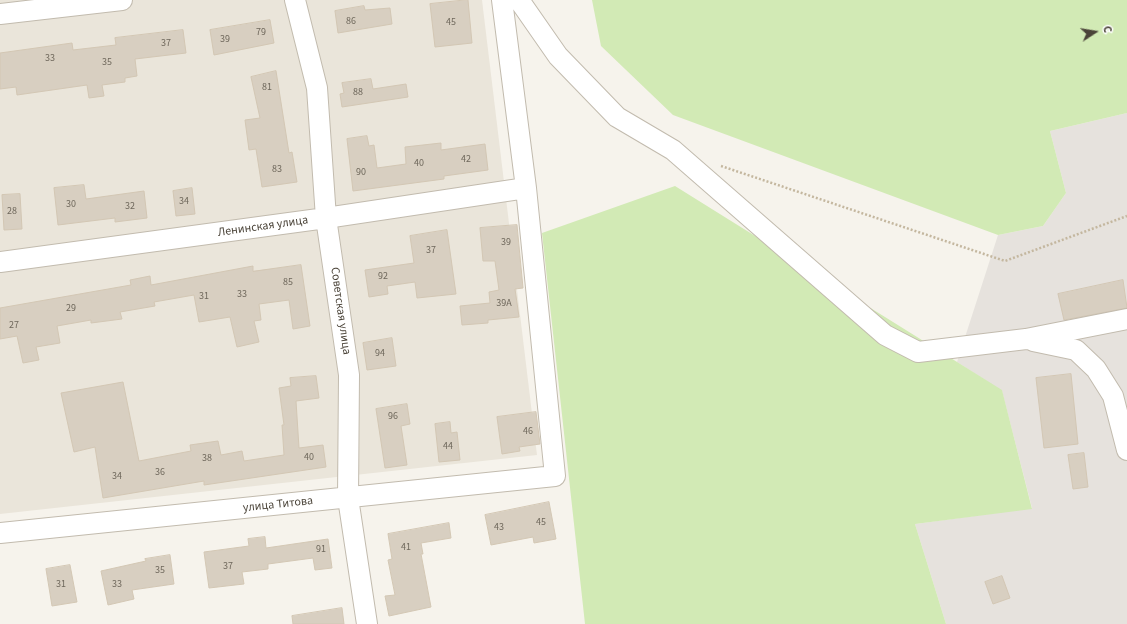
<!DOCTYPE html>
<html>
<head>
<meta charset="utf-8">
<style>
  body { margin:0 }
  #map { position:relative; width:1127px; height:624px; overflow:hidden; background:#f6f3ec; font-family:"Source Sans 3",sans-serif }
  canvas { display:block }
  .north { position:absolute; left:1075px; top:12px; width:40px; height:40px; -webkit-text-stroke:3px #fff; paint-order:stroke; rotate:78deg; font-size:11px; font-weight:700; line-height:16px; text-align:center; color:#4b4439 }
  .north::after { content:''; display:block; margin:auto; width:14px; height:18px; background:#4b4439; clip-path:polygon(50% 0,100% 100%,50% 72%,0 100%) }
</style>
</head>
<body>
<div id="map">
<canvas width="1127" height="624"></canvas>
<div class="north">С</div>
</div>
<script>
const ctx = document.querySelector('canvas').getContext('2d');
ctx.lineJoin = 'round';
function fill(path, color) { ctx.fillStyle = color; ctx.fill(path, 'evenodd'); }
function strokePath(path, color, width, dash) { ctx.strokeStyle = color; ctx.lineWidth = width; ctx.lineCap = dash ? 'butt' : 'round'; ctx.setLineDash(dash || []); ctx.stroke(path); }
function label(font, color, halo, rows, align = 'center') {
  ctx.font = font + ' "Source Sans 3",sans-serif'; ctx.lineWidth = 4; ctx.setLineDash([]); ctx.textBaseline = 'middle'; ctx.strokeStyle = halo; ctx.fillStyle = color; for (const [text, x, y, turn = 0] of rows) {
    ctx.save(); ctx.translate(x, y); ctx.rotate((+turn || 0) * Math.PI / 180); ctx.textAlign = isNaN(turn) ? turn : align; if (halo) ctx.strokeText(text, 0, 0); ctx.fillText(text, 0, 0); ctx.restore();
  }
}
fill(new Path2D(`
  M0,0h482l55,455 -537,59z`), '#eae5da');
fill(new Path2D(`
  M1127,113v511h-181l-31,-100 117,-16 -30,-117 -45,-29 41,-127 45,-9 23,-33 -16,-62z`), '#e6e2dd');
fill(new Path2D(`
  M592,0h535v113l-77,18 16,62 -23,33 -45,9 -325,-120 -72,-69z
  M675,186l327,204 30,119 -117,15 31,100h81h-442l-43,-391z`), '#d2eab5');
const building = new Path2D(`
  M468,0l4,43 -37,4 -5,-43z
  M364,6l1,4 25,-2 2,16 -54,9 -3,-22z
  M270,20l4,23 -60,12 -4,-25z
  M183,30l3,23 -51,6 2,17 -12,2v4l-23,3 2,11 -15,2 -2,-13 -70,10 -1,-8 -16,2v-36l72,-10 1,7 43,-5 -1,-7z
  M276,71l13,82 3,-1 5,30 -35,5 -6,-38 -7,1 -4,-30 15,-2 -9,-41z
  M371,79l2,10 33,-5 2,13 -66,10 -2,-13 4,-1 -2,-10z
  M367,136l2,10 5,-1 3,23 29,-4 -1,-17 36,-4v7l44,-6 3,26 -44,6v3l-91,12 -6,-52z
  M84,185l2,14 58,-8 3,27 -32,4v-4l-57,7 -4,-37z
  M192,188l3,26 -19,2 -3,-25z
  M20,194l2,35 -18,1 -2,-35z
  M517,225l6,63 -8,1 4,28 -31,3v3l-26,2 -2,-19 30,-3 -1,-11 10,-2 -4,-29h-12l-3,-33z
  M447,230l9,64 -39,4 -2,-16 -28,4 1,8 -19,3 -4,-27 49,-7 -4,-27z
  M301,265l9,61 -17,3 -4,-29 -30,4 2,16 -7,1 5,21 -22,5 -7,-30 -31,5 -5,-27 -40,7 1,4 -35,6 2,7 -31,4v-3l-34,6 3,17 -24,4 3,13 -16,3 -6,-27 -17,3v-31l131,-23 -1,-5 20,-4 1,9 102,-19v5z
  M1123,280l4,28 -63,12 -6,-26z
  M392,338l4,28 -29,4 -4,-27z
  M1071,374l7,70 -34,4 -8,-70z
  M316,376l3,22 -23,3 3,47 24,-3 3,22 -122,18v-4l-101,17 -8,-51 -21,5 -13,-59 62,-11 16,79 52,-10 -1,-6 28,-4 3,14 21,-4 2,10 40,-6 -2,-30h2l-5,-37 12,-2 -1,-8z
  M407,404l3,20 -9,2 6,39 -22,3 -9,-59z
  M536,412l4,32 -21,3 1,4 -18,3 -5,-37z
  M450,422l1,11 6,-1 3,28 -21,2 -4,-38z
  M1084,453l4,34 -15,2 -5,-34z
  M549,502l7,37 -22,4 -1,-6 -42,8 -6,-30z
  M449,523l2,15 -30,5 2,11h-2l10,53 -42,9 -4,-20 10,-1 -7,-35 4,-1 -4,-25z
  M265,537l1,11 62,-9 4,29 -17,2 -2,-12 -45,6v5l-26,3 2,12 -35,4 -5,-36 45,-6 -1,-7z
  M170,555l4,29 -42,6 2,9 -26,6 -7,-34 45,-10 -1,-2z
  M70,565l7,37 -25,4 -6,-37z
  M1002,576l8,22 -17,6 -8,-22z
  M342,608l2,16h-51l-1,-8z`);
fill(building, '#d8cfc1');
strokePath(building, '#d3c7b4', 1);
const minor = new Path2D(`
  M295,0l22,88 9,130 23,157 -1,123 19,126
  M519,0l39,56 59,61 56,33 212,185 33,17 108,-13 101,-20
  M0,14l122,-14
  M0,262l326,-44 200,-30
  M1033,341l43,9 20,19 17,27 14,54
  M0,533l555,-57 -29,-288 -24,-188`);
strokePath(minor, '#c2bbae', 22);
strokePath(new Path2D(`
  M721,166l284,95 122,-45`), '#c4b79f', 2.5, [2, 2]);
strokePath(minor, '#fff', 20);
label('10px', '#6e675b', null, [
  ["86",351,22],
  ["45",451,23],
  ["79",261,33],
  ["39",225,40],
  ["37",166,44],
  ["33",50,59],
  ["35",107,63],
  ["81",267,88],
  ["88",358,93],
  ["42",466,160],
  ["40",419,164],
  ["83",277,170],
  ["90",361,173],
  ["34",184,202],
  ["30",71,205],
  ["32",130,207],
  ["28",12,212],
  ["39",506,243],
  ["37",431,251],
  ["92",383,277],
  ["85",288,283],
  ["33",242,295],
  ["31",204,297],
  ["39А",504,304],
  ["29",71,309],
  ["27",14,326],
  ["94",380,354],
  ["96",393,417],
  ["46",528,432],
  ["44",448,447],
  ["40",309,458],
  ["38",207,459],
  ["36",160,473],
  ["34",117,477],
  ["45",541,523],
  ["43",499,528],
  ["41",406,548],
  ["91",321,550],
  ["37",228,567],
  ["35",160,571],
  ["31",61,585],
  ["33",117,585]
]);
label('12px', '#4b4439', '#fff', [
  ["Ленинская улица",263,227,-8],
  ["Советская улица",340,311,82],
  ["улица Титова",278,505,-6]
]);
</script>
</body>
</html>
